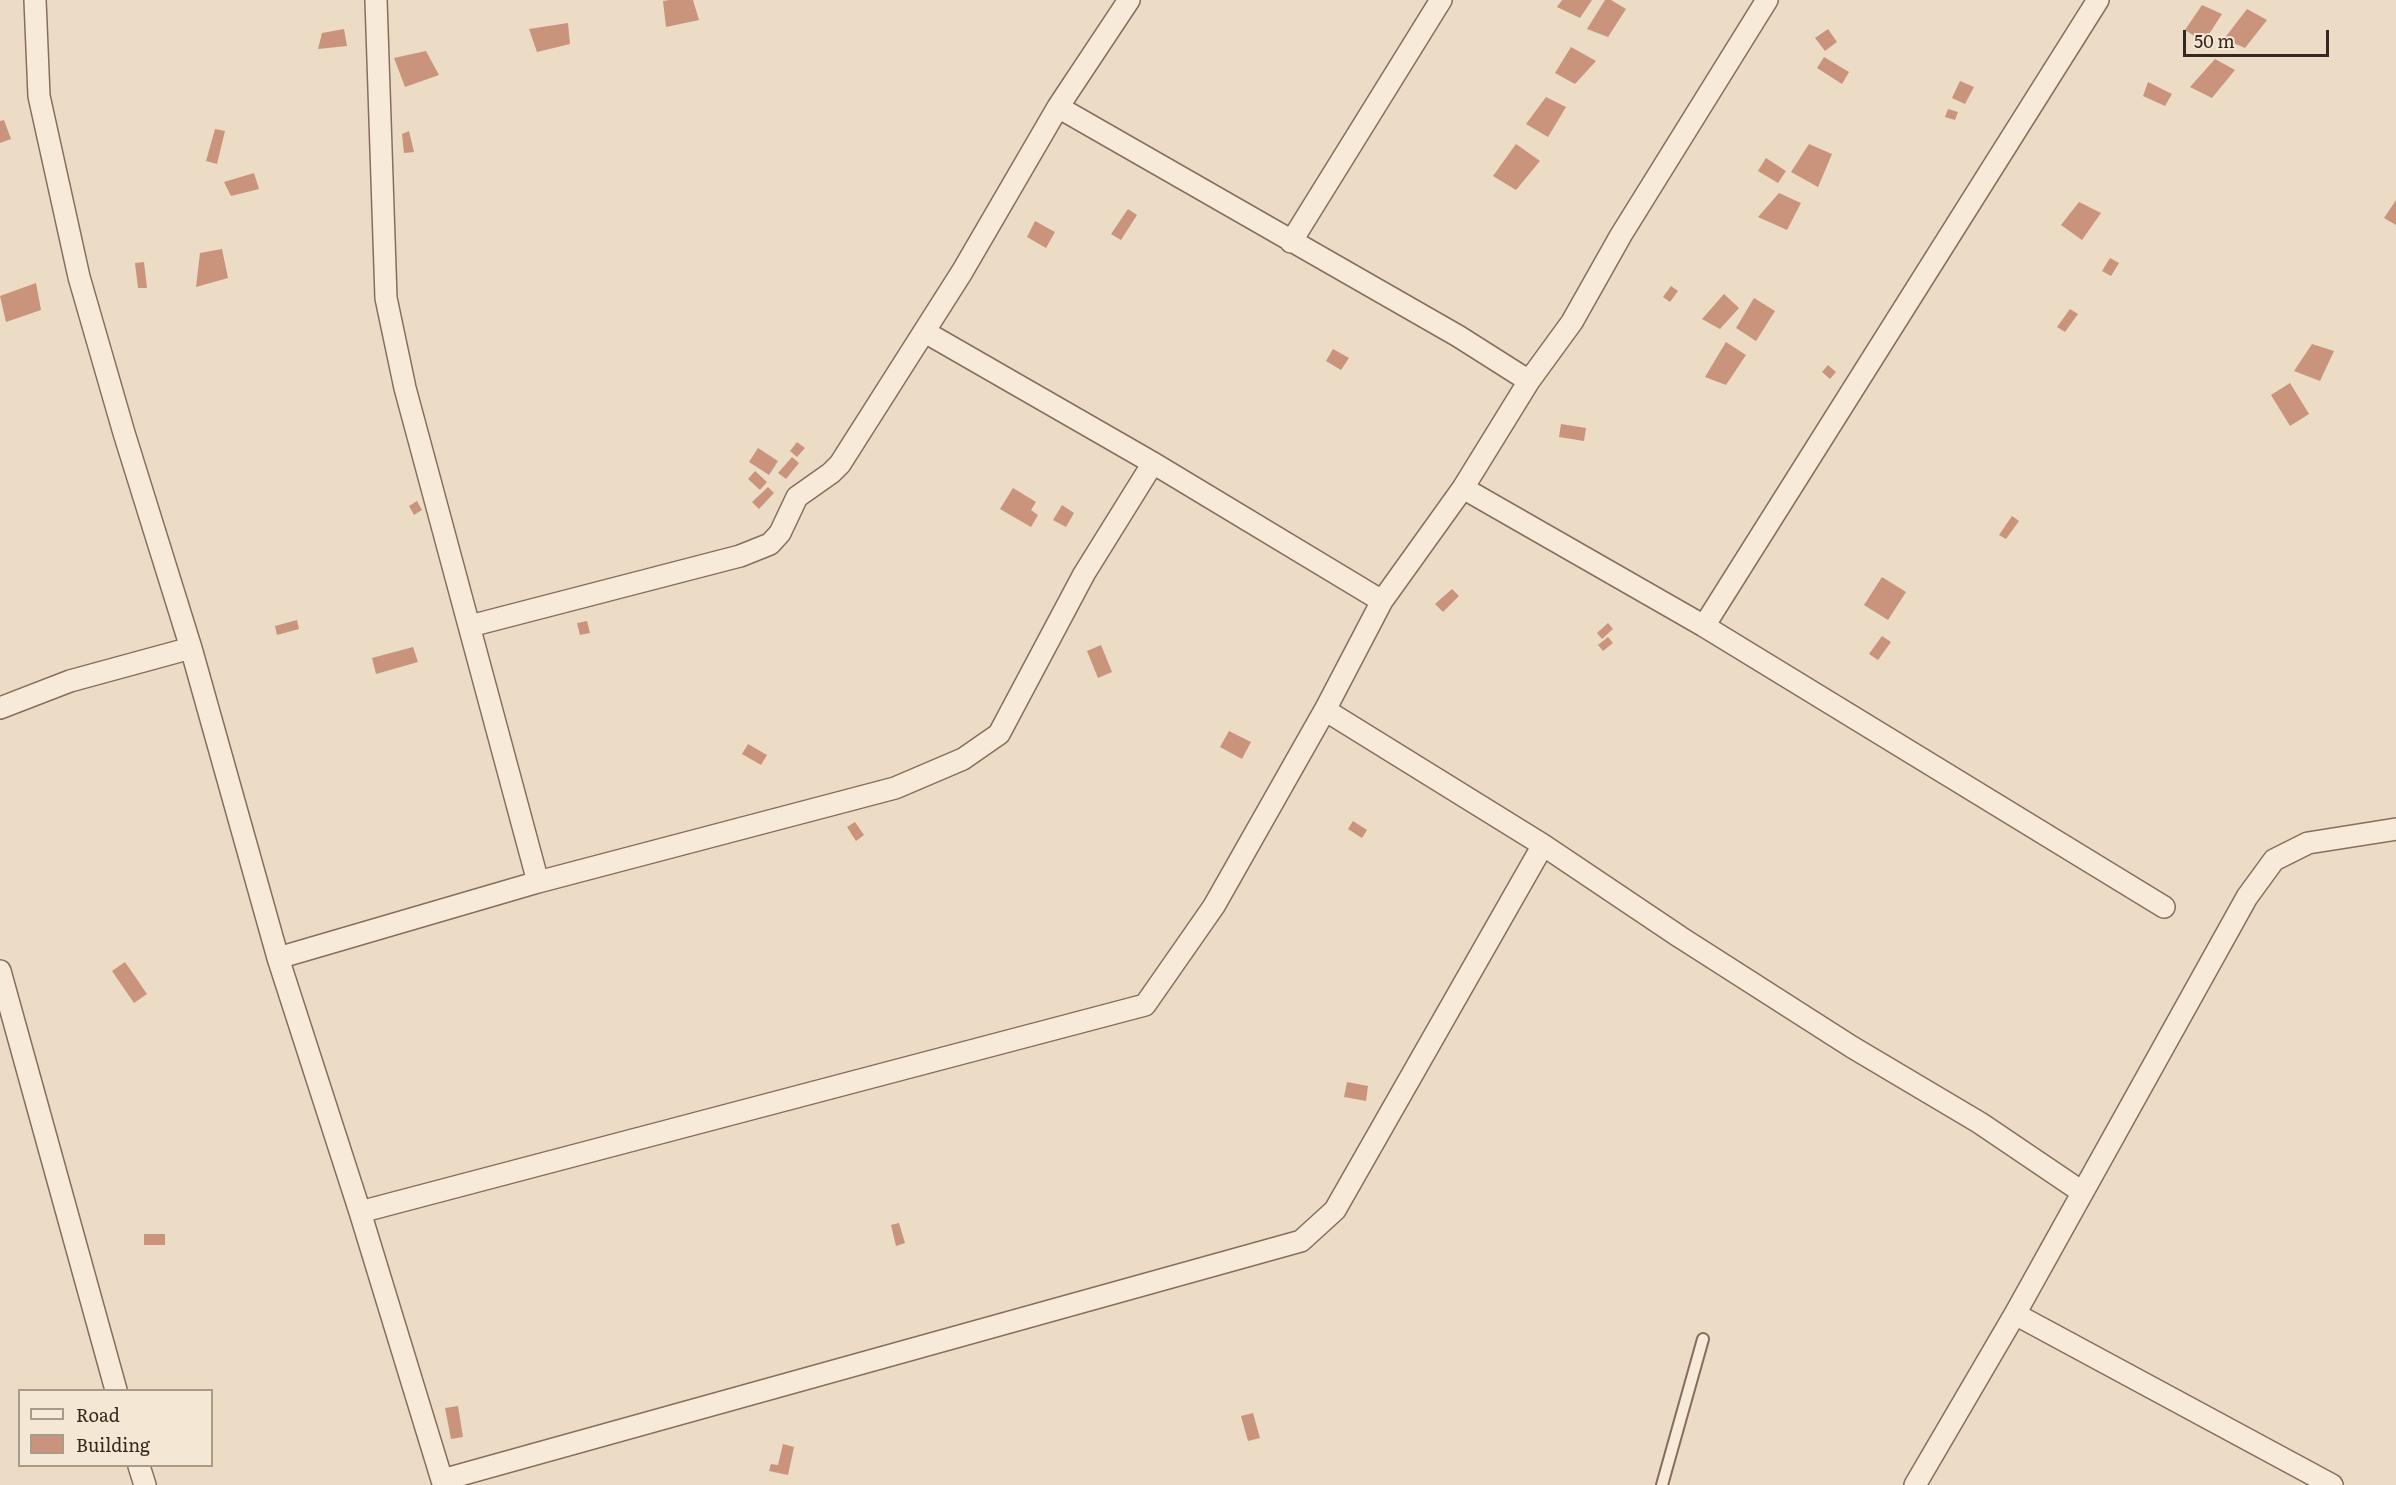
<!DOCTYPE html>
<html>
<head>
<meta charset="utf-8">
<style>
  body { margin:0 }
  #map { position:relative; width:2396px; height:1485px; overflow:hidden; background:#ecdcc5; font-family:Literata,serif }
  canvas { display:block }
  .legend { position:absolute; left:18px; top:1389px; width:195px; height:78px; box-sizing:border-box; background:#f4e7d4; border:2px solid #a89b8c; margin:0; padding:8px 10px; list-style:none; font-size:18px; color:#37281f }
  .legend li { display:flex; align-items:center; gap:12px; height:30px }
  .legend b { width:30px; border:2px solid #a89b8c }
  .scale { position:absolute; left:2183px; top:30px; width:146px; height:27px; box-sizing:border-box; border:3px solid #37281f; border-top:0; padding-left:8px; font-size:18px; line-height:21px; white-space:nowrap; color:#37281f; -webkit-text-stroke:4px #f4e7d4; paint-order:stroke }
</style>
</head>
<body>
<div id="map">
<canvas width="2396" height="1485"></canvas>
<ul class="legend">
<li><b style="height:8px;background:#f7ead8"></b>Road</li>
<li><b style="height:16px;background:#c9937c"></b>Building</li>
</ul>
<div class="scale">50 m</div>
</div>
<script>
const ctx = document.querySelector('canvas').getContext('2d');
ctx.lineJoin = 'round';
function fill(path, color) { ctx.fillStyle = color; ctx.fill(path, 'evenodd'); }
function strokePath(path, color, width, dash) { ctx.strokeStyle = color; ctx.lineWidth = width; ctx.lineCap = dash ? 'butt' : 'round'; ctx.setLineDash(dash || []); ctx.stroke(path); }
fill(new Path2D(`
  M669,0h24l6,20 -33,7 -3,-26z
  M1562,0h30l-12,18 -23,-11z
  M1605,0h6l15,9 -18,28 -21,-8z
  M2202,5l20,9 -18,28 -19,-12z
  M2247,9l20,11 -22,28 -21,-9z
  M568,23l2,21 -33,8 -8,-23z
  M344,29l3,17 -29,3 4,-16z
  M1828,29l9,13 -12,9 -10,-13z
  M1571,47l25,14 -21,23 -20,-11z
  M426,51l13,24 -34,12 -11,-29z
  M1824,57l25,15 -7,12 -25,-16z
  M2215,59l20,11 -23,28 -22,-11z
  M1960,81l14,6 -9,17 -13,-6z
  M2148,82l24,12 -7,12 -22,-10z
  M1546,97l20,10 -18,30 -22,-13z
  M1948,109l10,3 -3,8 -10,-3z
  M4,120l7,19 -11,4v-22z
  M215,129l10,2 -8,33 -11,-3z
  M409,131l5,21 -10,1 -2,-19z
  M1516,144l24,17 -24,29 -23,-14z
  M1809,144l23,10 -14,33 -27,-15z
  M1766,158l20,13 -8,12 -20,-12z
  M254,173l5,16 -28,7 -7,-14z
  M1779,193l22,10 -14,27 -29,-13z
  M2396,200v25l-12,-7z
  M2079,202l22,11 -19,27 -21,-15z
  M1128,209l9,6 -16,25 -10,-6z
  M1035,221l20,11 -9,16 -19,-11z
  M222,249l6,29 -32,9 4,-34z
  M2110,258l9,5 -8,13 -9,-5z
  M144,262l3,26h-9l-3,-25z
  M36,283l5,27 -35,12 -6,-26z
  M1671,286l7,5 -8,11 -7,-5z
  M1724,294l15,14 -19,21 -18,-10z
  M1754,298l21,13 -19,30 -20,-13z
  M2070,309l8,5 -13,18 -8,-5z
  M1726,342l20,13 -20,30 -21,-8z
  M2312,344l22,7 -14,30 -26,-10z
  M1333,349l16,9 -8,12 -15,-9z
  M1828,365l8,7 -6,7 -8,-7z
  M2290,383l19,31 -19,12 -19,-31z
  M1561,424l25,4 -2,13 -25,-4z
  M797,442l8,6 -8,9 -7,-6z
  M758,448l20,13 -9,14 -20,-13z
  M792,457l7,6 -13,16 -8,-6z
  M755,471l12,11 -7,8 -12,-11z
  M768,487l6,6 -15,16 -7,-7z
  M1013,488l23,14 -5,8 7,5 -7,12 -31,-18z
  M417,501l5,9 -8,5 -5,-9z
  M1062,505l12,8 -8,14 -13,-7z
  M2012,516l7,5 -13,18 -7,-4z
  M1882,577l24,15 -18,28 -24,-15z
  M1452,589l7,7 -16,16 -8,-8z
  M297,620l2,9 -22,6 -2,-9z
  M587,621l3,12 -10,2 -3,-12z
  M1608,623l5,6 -11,10 -5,-6z
  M1882,636l9,6 -13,18 -9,-6z
  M1608,637l5,6 -10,8 -5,-6z
  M1101,645l11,27 -14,6 -11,-27z
  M413,647l5,15 -42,12 -4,-16z
  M1229,731l22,11 -9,17 -22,-12z
  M748,744l19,11 -6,10 -19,-11z
  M1353,821l14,9 -5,8 -14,-9z
  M855,822l9,13 -8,6 -9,-14z
  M125,962l22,32 -13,9 -22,-32z
  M1347,1082l21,4 -2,15 -22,-4z
  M899,1223l6,20 -9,3 -5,-21z
  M144,1234h21v11h-21z
  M458,1406l5,31 -12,2 -6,-31z
  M1253,1413l7,25 -12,3 -7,-25z
  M783,1444l11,3 -6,28 -19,-4 2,-7 7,1z`), '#c9937c');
const lane = new Path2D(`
  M1662,1485l41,-146`);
const street = new Path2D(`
  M35,0l4,96 40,181 45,156 67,215 87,310 82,254 82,268 859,-239 34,-31 208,-365
  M376,0l10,298 19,90 133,494
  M1058,107l400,229 71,45
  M1291,242l150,-242
  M925,332l228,131 229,138
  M1463,488l241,138 460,281
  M470,626l270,-70 30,-12 10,-11 17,-36 34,-24 9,-9 122,-192 96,-165 71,-107
  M1704,626l394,-626
  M0,708l70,-27 121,-33
  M1325,710l218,135 137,92 172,110 128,76 102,69
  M278,958l260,-76 357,-94 68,-29 36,-25 85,-160 69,-111
  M0,971l116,419
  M360,1212l785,-207 69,-99 111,-196 57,-109 81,-113 66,-107 43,-59 49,-87 146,-235
  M2015,1314l317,171
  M139,1466l6,19
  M1915,1485l100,-171 232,-417 27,-37 34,-17 88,-14`);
strokePath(lane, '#876e5c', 14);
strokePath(street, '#876e5c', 24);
strokePath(lane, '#f7ead8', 10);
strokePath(street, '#f7ead8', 21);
</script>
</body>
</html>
